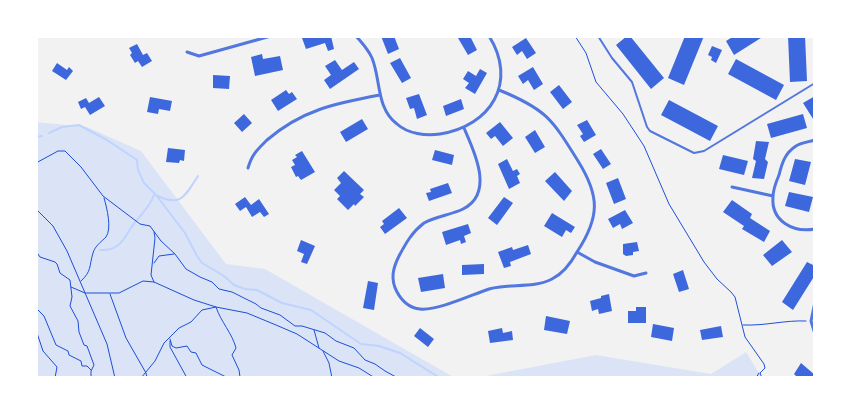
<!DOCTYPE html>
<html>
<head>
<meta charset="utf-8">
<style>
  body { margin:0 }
  #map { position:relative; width:851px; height:414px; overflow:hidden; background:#f2f2f2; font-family:"PT Sans Narrow",sans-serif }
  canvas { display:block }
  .frame { position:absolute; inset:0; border:38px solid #fff; pointer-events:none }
</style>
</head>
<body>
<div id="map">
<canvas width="851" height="414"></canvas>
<div class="frame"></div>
</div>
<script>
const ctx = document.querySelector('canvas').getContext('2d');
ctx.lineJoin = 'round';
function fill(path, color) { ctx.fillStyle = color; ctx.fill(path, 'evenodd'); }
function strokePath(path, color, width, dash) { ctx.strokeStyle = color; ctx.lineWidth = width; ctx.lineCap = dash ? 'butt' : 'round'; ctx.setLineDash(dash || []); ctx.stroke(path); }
fill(new Path2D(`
  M36,122l51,5 54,24 85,113 39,5 190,109h-419z
  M746,352l16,26h-287l121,-23 115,19z`), '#dbe4f7');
strokePath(new Path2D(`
  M49,133l13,-6 17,-2 28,15 30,20 1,10 6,13 12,12 29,38 12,23 5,7 22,13 10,9 11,4 12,1 25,13 29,7 50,34 18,2 21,7 40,25
  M36,137l6,-1
  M156,195c25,13 29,1 42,-19
  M100,250c24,1 24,-16 37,-30 7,-9 13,-14 17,-25`), '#bfd3fe', 2);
fill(new Path2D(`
  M308,36h23l3,13 -6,2 -3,-8 -19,6 -4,-11z
  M381,36h13l5,13 -11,5z
  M461,36h9l7,14 -9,5 -10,-17z
  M627,36h3l34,42 -13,11 -35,-44z
  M685,36h19l-20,49 -16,-7z
  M734,36h30l-30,19 -8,-14z
  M788,36h17l2,45 -17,1z
  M526,38l10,15 -9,6 -5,-8 -5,4 -5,-8z
  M137,44l6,11 4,-2 5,8 -10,6 -4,-6 -3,2 -5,-8 2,-2 -3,-5z
  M712,46l10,4 -6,13 -5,-3 1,-3 -4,-2z
  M262,54l1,5 17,-3 3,14 -28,6 -4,-19z
  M400,58l11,20 -9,5 -12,-20z
  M736,59l48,26 -8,15 -48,-26z
  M335,60l7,10 12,-8 5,7 -29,20 -6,-9 7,-5 -6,-9z
  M57,63l10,7 2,-3 4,4 -7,9 -14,-9z
  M533,67l10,17 -9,6 -6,-10 -5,4 -5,-8z
  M480,69l7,4 -12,21 -10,-6 4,-5 -6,-4 5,-8 8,5z
  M213,75l17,1 -1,13 -16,-1z
  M559,85l13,17 -9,7 -13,-17z
  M286,90l3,4 3,-2 5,7 -19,12 -7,-11z
  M419,94l8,21 -10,4 -3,-11 -4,1 -4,-11z
  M815,96v26l-12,-19z
  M99,97l6,9 -15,9 -5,-8 -4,2 -3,-7 8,-4 3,5z
  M150,97l22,4 -2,10 -11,-2 -1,5 -11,-2z
  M461,99l3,10 -18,7 -3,-10z
  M669,100l49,26 -8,15 -49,-26z
  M244,114l8,9 -10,9 -8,-9z
  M803,114l4,14 -36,10 -4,-14z
  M362,119l6,10 -22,13 -6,-10z
  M587,120l9,15 -12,7 -4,-6 3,-2 -6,-9z
  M500,122l13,16 -10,8 -8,-10 -4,3 -5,-6z
  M535,130l10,17 -10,6 -10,-16z
  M756,141l13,1 -4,17 3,3 -4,17 -12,-1 4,-17 -3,-2z
  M168,148l17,2 -1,11 -4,-1 -1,3 -13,-1z
  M601,149l10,15 -8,5 -10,-15z
  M435,150l19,5 -2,10 -20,-5z
  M302,151l13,21 -14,8 -3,-4 -2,1 -5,-10 4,-2 -3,-5 5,-3 -2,-2z
  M723,155l25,6 -4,14 -25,-6z
  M507,159l6,12 4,-2 3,5 -3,2 3,7 -11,6 -11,-25z
  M795,159l16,3 -6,23 -16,-4z
  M344,171l20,19 -4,4 4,3 -9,9 -1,-2 -6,6 -11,-11 3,-3 -6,-6 7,-7 -4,-5z
  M555,172l17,19 -8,10 -19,-20z
  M618,178l8,21 -12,5 -8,-21z
  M448,183l4,10 -23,8 -3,-8 5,-1 -1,-3z
  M789,192l24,5 -4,15 -24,-6z
  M245,197l6,8 8,-6 10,15 -5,3 -4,-5 -8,5 -6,-10 -6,4 -5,-7z
  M504,197l9,6 -16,22 -9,-7z
  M732,200l20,14 -2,4 20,13 -6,11 -22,-13 2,-3 -21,-14z
  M399,208l8,10 -22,16 -5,-7 4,-3 -2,-3z
  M625,210l8,13 -11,6 -2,-5 -7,4 -5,-9z
  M552,213l23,14 -4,6 -5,-3 -4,7 -18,-11z
  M468,224l3,9 -7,3 2,6 -5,2 -1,-4 -14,5 -4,-13z
  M301,240l14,6 -8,18 -6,-2 3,-8 -7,-3z
  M782,240l10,12 -20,14 -9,-11z
  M637,242l2,9 -6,1v3l-7,1 -3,-2v-10z
  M528,245l3,9 -21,8 1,4 -7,2 -6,-16 14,-5 1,3z
  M807,262l8,4v9l-22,35 -11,-8z
  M484,264v10l-22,1v-10z
  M683,270l6,19 -10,3 -6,-18z
  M443,274l2,14 -24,4 -3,-14z
  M368,281l10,2 -4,27 -11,-2z
  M609,294l3,17 -13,3 -1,-5 -6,2 -2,-10 11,-3v-2z
  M636,307h10v16h-18v-12h8z
  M546,316l24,5 -3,13 -23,-4z
  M653,324l21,4 -2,13 -21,-4z
  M721,326l2,11 -21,3 -2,-10z
  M420,328l14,11 -6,8 -14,-11z
  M502,328l1,5 9,-2 1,9 -23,3 -2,-12z
  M801,363l14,12v3h-17l-4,-4z`), '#3d67dc');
strokePath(new Path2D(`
  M575,36l11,17 10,29 27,32 21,32 25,58 35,58 13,17 14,13 4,5 10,40 19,27 1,4 -5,5 2,5
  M36,163l22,-12h7l16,16 22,29 37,28 10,2 11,15 14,13 11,15 14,8 12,5 7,7 13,3 24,12 5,4 19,7 15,11h7l23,7 11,8 18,7 11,12 10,4 10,7 11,6 7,1
  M36,209l17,17 14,25 40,93 8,34
  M154,232l1,6 -4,37 3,7
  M36,251l4,6 15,5 2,2 3,9 10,7 2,17 -2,9 8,15 1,11 5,13 3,1 7,19 -3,6v7
  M154,263l5,-7 15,-2
  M81,281c11,-10 8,-15 12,-28 2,-7 8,-11 13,-16 6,-8 1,-29 -2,-39
  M71,287l14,6h34l24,-12 11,1 40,18 22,7 31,6 29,12 21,9 42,27 20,7 16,10
  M110,294l16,44 20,35 1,5
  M36,308l8,8 12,29 12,6 1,4 12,6 1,5h5l4,4
  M743,325c22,1 42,-5 63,-4
  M36,330l7,21 14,16 -2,11
  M314,330l5,18
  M170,339l2,7 4,2 11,-2 4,6 5,1 6,12 26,13
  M170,341v6l17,31
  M323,351l6,12 3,15
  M141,378l14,-17 9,-18 15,-15 12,-6 11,-12 14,-3c5,15 16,26 20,41l-4,7 7,15 1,7 3,1
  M756,378l3,-5`), '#1d4ed8', 1);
strokePath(new Path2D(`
  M598,36l14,22 20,24 15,45 3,4 44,22 10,-2 111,-68`), '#5277de', 2);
strokePath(new Path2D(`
  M356,36c6,7 12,13 16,22 9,22 4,50 25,66 11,10 29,12 43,10 51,-8 78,-52 49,-98
  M187,52l12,4 72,-20
  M464,128c10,23 31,65 -1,81 -12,6 -27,7 -39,14 -12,9 -18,20 -25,33 -6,12 -9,23 -2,36 5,9 12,16 23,17 17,2 51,-14 69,-20 20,-6 44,0 63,-10 12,-6 19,-16 25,-27 23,-35 23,-56 1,-91 -26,-42 -32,-52 -79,-71
  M815,140c-6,2 -13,2 -19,6 -11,7 -14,17 -17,29 -3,7 -6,14 -6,22 -2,24 20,36 42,32
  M248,168c4,-14 9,-18 19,-28 35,-30 69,-37 113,-45
  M732,187l41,9
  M577,252l18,10 39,14 12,-3
  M815,302l-4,19 4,13`), '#5277de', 3);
</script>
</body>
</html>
